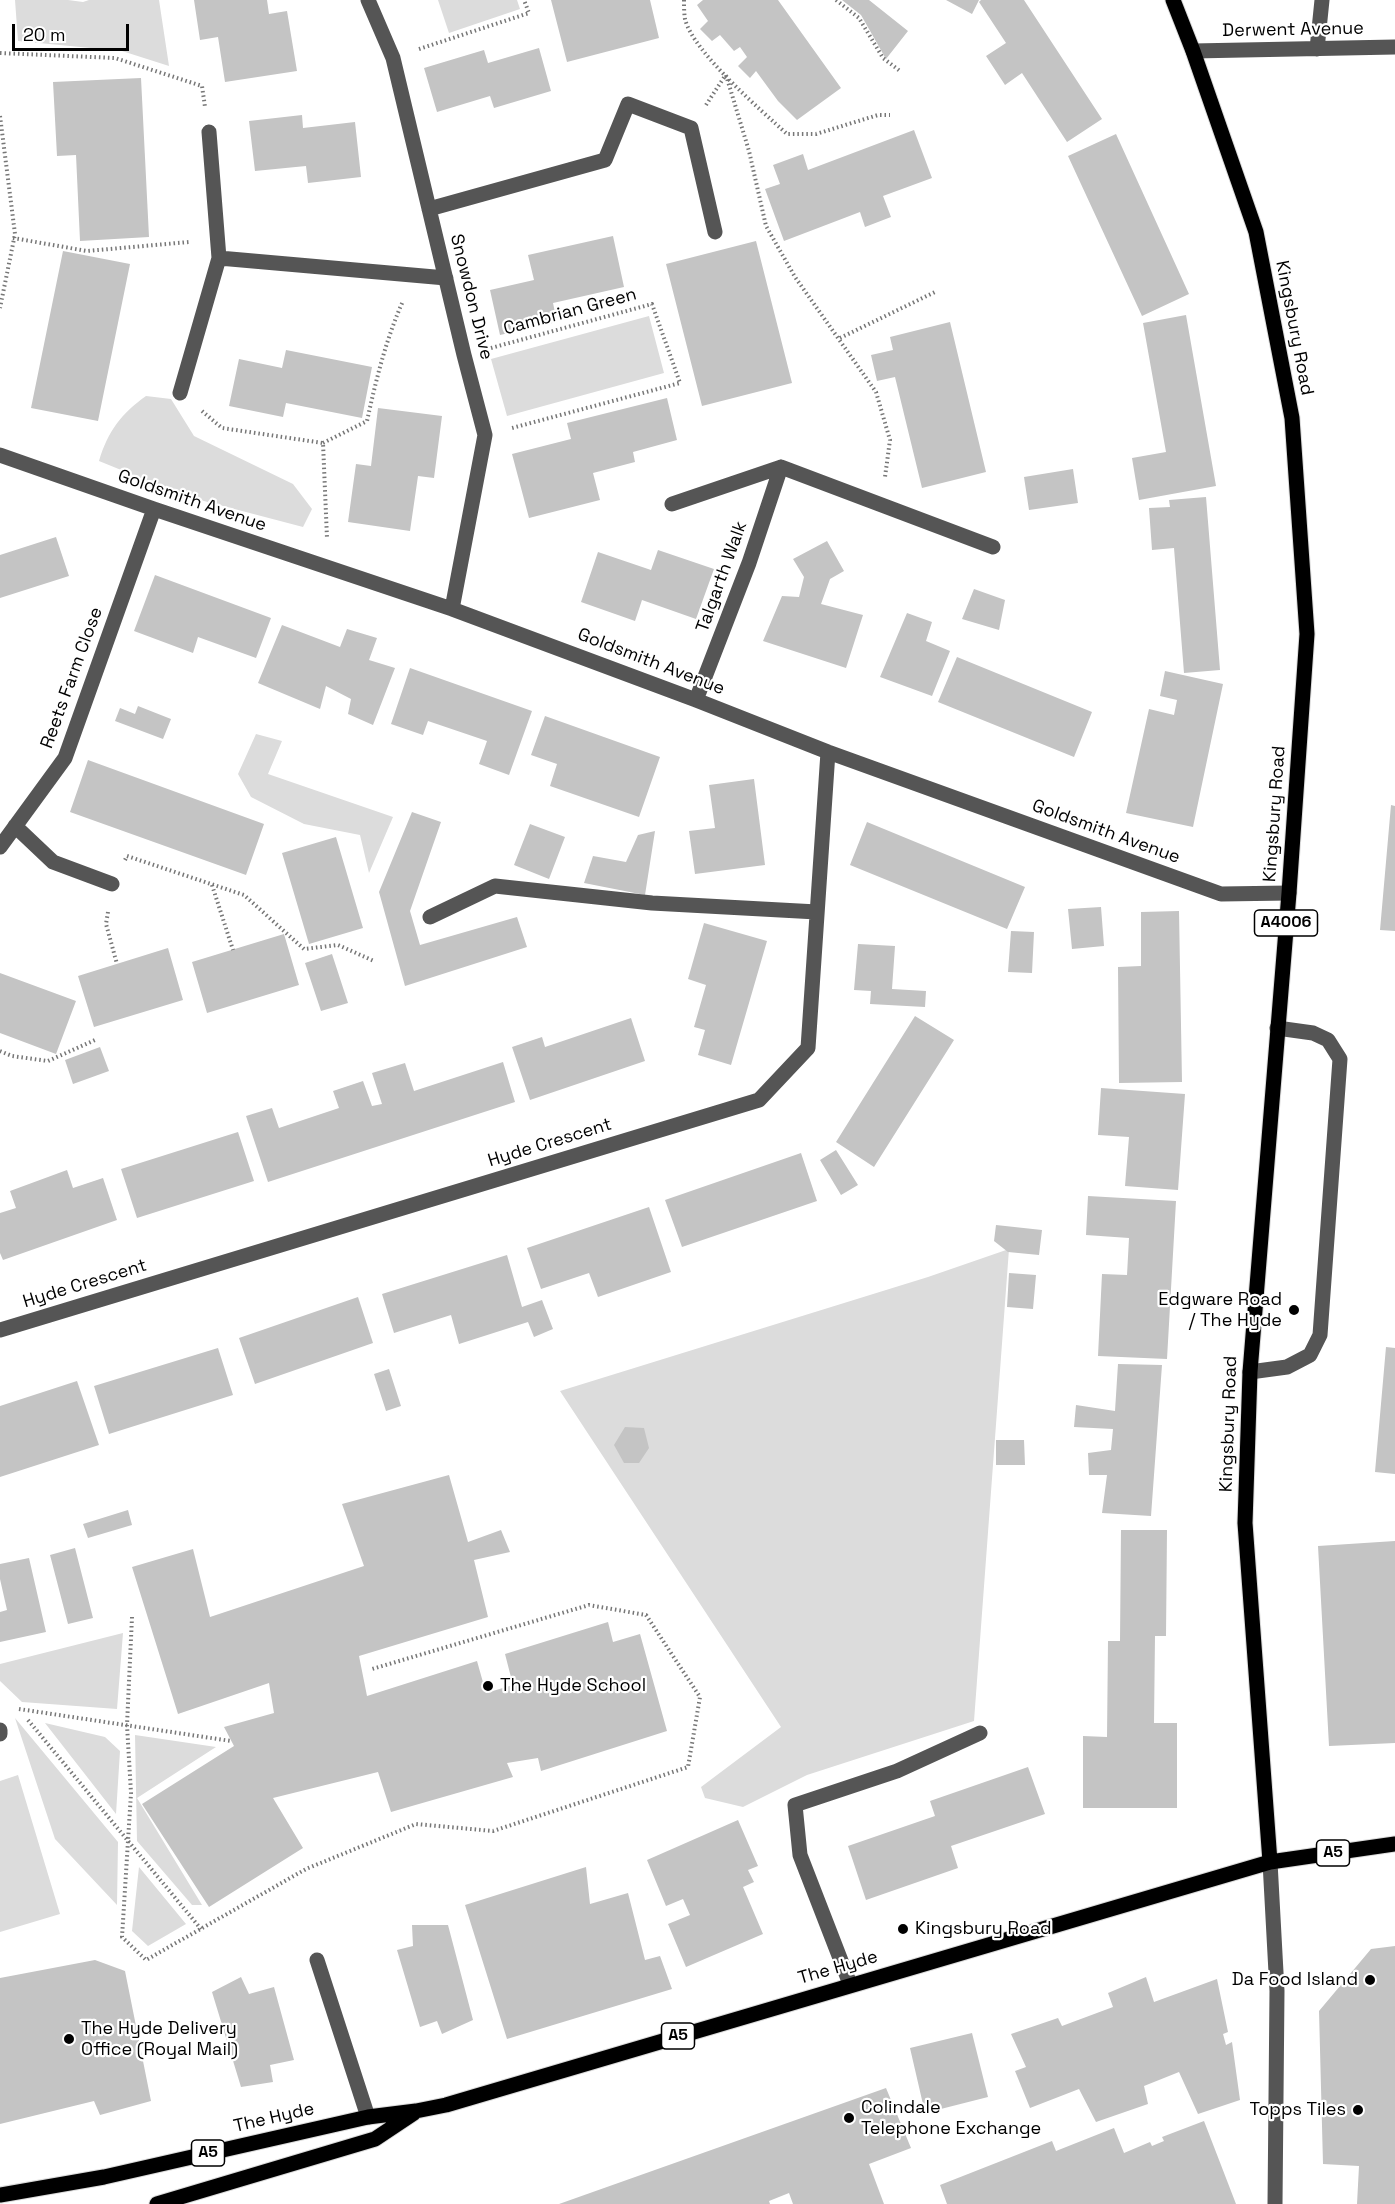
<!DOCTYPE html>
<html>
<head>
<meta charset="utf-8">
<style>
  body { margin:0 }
  #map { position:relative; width:1395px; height:2204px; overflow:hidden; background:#fff; font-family:"Space Grotesk",sans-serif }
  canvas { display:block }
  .scale { position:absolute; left:12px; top:24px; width:117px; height:27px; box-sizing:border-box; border:3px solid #000; border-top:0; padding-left:8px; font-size:18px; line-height:21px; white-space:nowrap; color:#000; -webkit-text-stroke:4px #fff; paint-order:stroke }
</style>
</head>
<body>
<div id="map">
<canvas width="1395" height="2204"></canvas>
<div class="scale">20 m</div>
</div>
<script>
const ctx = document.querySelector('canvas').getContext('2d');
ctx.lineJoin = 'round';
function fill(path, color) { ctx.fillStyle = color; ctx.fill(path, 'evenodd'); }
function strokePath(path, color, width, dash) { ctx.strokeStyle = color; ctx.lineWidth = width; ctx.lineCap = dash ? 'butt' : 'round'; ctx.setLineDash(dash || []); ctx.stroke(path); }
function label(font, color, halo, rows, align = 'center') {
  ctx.font = font + ' "Space Grotesk",sans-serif'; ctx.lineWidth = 4.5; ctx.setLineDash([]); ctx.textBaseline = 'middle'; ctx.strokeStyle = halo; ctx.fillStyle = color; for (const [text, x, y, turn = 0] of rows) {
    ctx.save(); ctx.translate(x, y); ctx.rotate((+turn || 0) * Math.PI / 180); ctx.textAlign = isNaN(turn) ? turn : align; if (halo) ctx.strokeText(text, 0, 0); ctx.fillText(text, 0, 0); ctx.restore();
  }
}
fill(new Path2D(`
  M15,0h53l15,2 6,-2h70l10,66 -47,-15 -104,-10z
  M438,0h79l3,9 -71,24z
  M649,316l15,57 -157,43 -16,-57z
  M146,396l25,3 23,37 99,48 19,25 -9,18 -118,-31 -86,-35c9,-30 22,-47 47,-65z
  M256,734l26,7 -14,33 125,43 -24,56 -9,-38 -56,-11 -53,-27 -13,-23z
  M1009,1249l-35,472 -167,54 -64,32 -38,-9 -4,-11 80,-60 -221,-336 368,-114z
  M123,1633l-6,76 -95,-7 -22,-21v-17z
  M15,1718l103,124 -1,63 -62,-66z
  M45,1723l60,14 15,14 -4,63z
  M135,1735l81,12 -79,51 65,107h-10l-55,-64z
  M18,1775l42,139 -60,18v-151z
  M139,1867l47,57 -38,22 -16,-15z`), '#dcdcdc');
fill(new Path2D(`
  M194,0h73l2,14 18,-3 10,60 -72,11 -7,-45 -18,3z
  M551,0h99l9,38 -92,24z
  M703,0h75l63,88 -44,32 -19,-19 -22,-30 -6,7 -12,-12 9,-9 -7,-10 -6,4 -14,-16 -8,6 -12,-12 8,-8 -11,-16z
  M842,0h27l39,31 -22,28 -25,-44z
  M946,0h33l-7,14z
  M981,0h43l78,119 -35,23 -45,-69 -17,12 -19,-29 20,-13 -27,-41z
  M539,48l12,43 -57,17 -4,-12 -53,16 -13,-44 60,-18 4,13z
  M141,78l8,159 -69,4 -4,-86 -19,1 -4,-74z
  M302,115l1,13 52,-6 6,55 -53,6 -2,-17 -51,5 -6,-50z
  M914,130l18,48 -49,18 8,21 -26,10 -5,-15 -76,29 -19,-52 15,-5 -7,-19 30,-11 5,16z
  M1116,134l73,160 -47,22 -74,-160z
  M613,236l11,51 -71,16 4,19 -57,13 -10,-45 44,-10 -6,-25z
  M756,241l36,142 -90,23 -36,-142z
  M63,251l67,13 -32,157 -67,-13z
  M1186,315l30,171 -77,14 -7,-42 34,-6 -23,-129z
  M950,322l36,150 -64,16 -27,-111 -18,4 -6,-26 22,-5 -3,-13z
  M286,350l86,17 -10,51 -76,-15 -3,14 -54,-11 10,-47 43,9z
  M667,398l10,42 -44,12 2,10 -42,11 7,27 -71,18 -17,-64 59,-15 -4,-16z
  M378,408l64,8 -8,62 -16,-2 -8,55 -62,-9 8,-58 15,2z
  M1073,469l5,34 -49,7 -5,-33z
  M1206,497l14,173 -36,3 -10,-125 -22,2 -3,-42 21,-1 -1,-7z
  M56,537l13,39 -69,22v-43z
  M827,541l17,30 -14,8 -9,25 42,11 -17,53 -83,-27 19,-45 17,1 5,-20 -11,-18z
  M658,550l56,19 -18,50 -54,-19 -7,21 -54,-19 17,-50 53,18z
  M155,575l116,43 -15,40 -58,-21 -5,16 -59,-22z
  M974,589l31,11 -6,30 -37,-11z
  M907,613l25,9 -6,19 24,10 -18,45 -52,-19z
  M282,625l58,22 7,-18 30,9 -8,22 26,8 -22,57 -25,-11 3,-15 -25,-13 -6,23 -62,-26z
  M957,657l135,55 -18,45 -136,-55z
  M410,668l122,43 -23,64 -30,-11 8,-23 -59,-20 -5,14 -32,-11z
  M1165,671l58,13 -30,143 -67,-14 23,-104 25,6 3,-15 -17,-4z
  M138,706l33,13 -8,20 -48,-18 5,-13 15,6z
  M545,716l115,41 -21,60 -89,-31 7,-22 -26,-9z
  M88,760l176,64 -18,51 -176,-63z
  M754,779l11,86 -70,9 -6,-43 26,-3 -6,-43z
  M1391,805l4,1v125l-15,-1z
  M412,812l29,10 -31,89 10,34 97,-28 10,30 -122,39 -26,-94z
  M867,822l158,65 -18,42 -157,-64z
  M530,824l35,13 -16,42 -35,-14z
  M655,831l-10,64 -61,-12 9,-27 33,6 12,-27z
  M336,837l27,91 -54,16 -27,-91z
  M1101,907l3,39 -32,3 -4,-40z
  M1179,911l3,171 -63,1 -1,-116 23,-1v-54z
  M704,923l63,18 -36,124 -33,-10 7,-25 -11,-3 12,-42 -18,-6z
  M1011,931l23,1 -2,41 -24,-1z
  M284,934l15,51 -92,28 -15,-51z
  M858,944l37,2 -3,43 34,2 -1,16 -55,-3 1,-13 -17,-1z
  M168,948l15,52 -89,27 -16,-51z
  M332,954l16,49 -27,8 -16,-48z
  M0,973l76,28 -20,53 -56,-21z
  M915,1016l39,24 -80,127 -38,-25z
  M631,1018l14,43 -115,39 -18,-53 30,-10 3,10z
  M100,1047l9,24 -36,13 -8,-24z
  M503,1062l12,40 -247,80 -22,-66 26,-8 7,20 60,-20 -6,-17 30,-10 9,25 10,-2 -10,-31 33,-10 9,28z
  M1101,1088l84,6 -7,96 -53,-4 4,-49 -31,-2z
  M238,1132l16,49 -117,37 -16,-49z
  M836,1150l22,35 -17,10 -21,-35z
  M801,1153l16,48 -135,46 -17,-47z
  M67,1170l6,18 30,-10 14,42 -114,40 -3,-7v-40l16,-5 -6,-17z
  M1088,1196l88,5 -9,158 -69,-3 4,-82 25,1 2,-37 -43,-3z
  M649,1207l22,65 -73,25 -9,-24 -48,16 -14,-41z
  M996,1225l46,5 -3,25 -31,-3 -14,-11z
  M507,1255l15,52 20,-7 11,29 -19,8 -6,-15 -69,22 -8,-29 -57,18 -12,-39z
  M1009,1273l27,2 -3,34 -26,-2z
  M358,1297l15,46 -118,41 -16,-46z
  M1386,1347l9,1v126l-20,-2z
  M218,1348l15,47 -124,39 -15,-48z
  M1118,1364l44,1 -11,151 -49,-3 5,-38h-18l-1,-22 23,-3 2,-21 -39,-2 2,-22 39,6z
  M389,1369l12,37 -15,5 -12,-37z
  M77,1381l22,64 -99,32v-71z
  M625,1427l19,1 5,20 -10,15h-15l-10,-18z
  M996,1440h28l1,25h-29z
  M449,1475l19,67 33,-12 9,22 -36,8 14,57 -129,39 8,40 110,-35 9,32 27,-8 -8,-31 103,-32 5,20 27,-8 27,97 -126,40 -3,-13 -31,5 6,14 -122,35 -13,-40 -105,26 30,50 -94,59 -67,-103 92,-58 -10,-19 50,-14 -5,-30 -91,31 -46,-147 61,-18 17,68 154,-51 -22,-62z
  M128,1510l4,15 -44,13 -5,-14z
  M1121,1530h46l-1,106h-11l-1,87h23v85h-94v-72l24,1 1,-96h12z
  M1395,1541v202l-66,3 -11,-200z
  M75,1548l18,70 -25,6 -18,-69z
  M29,1558l17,74 -46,10v-30l7,-2 -7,-31v-15z
  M1028,1767l17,47 -94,32 7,22 -92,32 -18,-54 87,-30 -5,-15z
  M738,1820l20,46 -10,4 6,12 -11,5 20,47 -77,33 -18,-43 22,-9 -7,-16 -17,7 -19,-46z
  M586,1867l4,37 38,-11 17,67 15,-4 12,33 -165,50 -42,-134z
  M412,1925h36l25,95 -31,14 -5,-13 -17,6 -23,-77 16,-4z
  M1395,1946v258h-38l2,-38 -36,-2 -4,-153 52,-62z
  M95,1960l30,11 26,130 -51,14 -6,-14 -94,23v-146z
  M241,1977l8,17 25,-7 20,73 -24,5 3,17 -32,5 -29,-95z
  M1146,1977l8,25 63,-23 11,53 -5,2 3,11 6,-3 8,58 -42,14 -19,-42 -35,14 4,18 -52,18 -17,-33 -49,19 -15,-37 11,-4 -15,-33 47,-16 4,8 51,-19 -5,-14z
  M972,2033l16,64 -63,16 -15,-65z
  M886,2088l25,60 -42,16 15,40h-91l-4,-11 -20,8 1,3h-211z
  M1204,2121l32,83h-289l-7,-19 112,-44 4,10 58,-23 10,25 26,-11 2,4 12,-5 -2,-4z`), '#c4c4c4');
const major = new Path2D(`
  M1173,0l20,51 63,181 36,186 15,216 -18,259 -39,479 -5,151 25,339
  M0,2195l104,-18 264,-60 48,-6 30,-6 824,-243 125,-18
  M157,2204l218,-65 39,-26`);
strokePath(major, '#dbdbdb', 17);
strokePath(new Path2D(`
  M684,0c0,6 0,13 1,19 8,33 76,91 102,115h29l62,-19h12
  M836,0l23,18 24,40 17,13
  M419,49l110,-36 -5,-13
  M0,53l115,5 87,28 3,21
  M726,75l23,76 17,75 29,51 81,115 14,48 -5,37
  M706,105l19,-29
  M0,116l15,118 -15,74
  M13,238l74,13 102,-9
  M840,338l97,-47
  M491,348l161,-44 28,79 -168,45
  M202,411l20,17 101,15 4,95
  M323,443l44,-22c9,-41 19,-82 36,-120
  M125,860l2,-4 117,39 60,54 34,-4 36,16
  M212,885l21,65
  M108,912l-2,12 11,40
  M0,1051l12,5 36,5 47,-21
  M132,1617l-5,108 4,68 -9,144 24,23 160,-91 110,-45 77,7 195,-64 12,-70 -54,-82 -57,-10 -217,64
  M19,1709l212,32
  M28,1720l173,209`), '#777', 4, [1.5, 3]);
strokePath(new Path2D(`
  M368,0l25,58 71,297 21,80 -33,174
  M1317,49l5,-49
  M1193,51l202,-4
  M429,209l176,-49 23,-56 63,24 24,104
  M219,258l227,20
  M180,393l39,-135 -10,-126
  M0,455l154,54 298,100 244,91 132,52 393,142 68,-1
  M672,504l109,-37 212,80
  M696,700l53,-137 32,-96
  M15,826l38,36 59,22
  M0,847l65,-89 89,-249
  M430,917l65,-31 157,17 165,9
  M0,1330l759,-230 49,-52 20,-296
  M1250,1372l37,-5 23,-12 10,-20 20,-276 -12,-19 -15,-7 -36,-5
  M0,1730v4
  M1270,1862l7,129 -2,213
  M317,1960l51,157
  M850,1984l-50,-129 -5,-50 102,-34 83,-38`), '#555', 15);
strokePath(major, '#000', 15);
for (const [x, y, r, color] of [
  [1294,1310,6,"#000"],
  [488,1686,6,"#000"],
  [903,1929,6,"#000"],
  [1370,1980,6,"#000"],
  [69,2039,6,"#000"],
  [1358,2110,6,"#000"],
  [849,2118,6,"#000"]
]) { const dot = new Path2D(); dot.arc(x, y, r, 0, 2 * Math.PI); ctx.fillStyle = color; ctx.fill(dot); strokePath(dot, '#fff', 2); }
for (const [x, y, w] of [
  [1286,923,63],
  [1333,1853,33],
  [678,2036,33],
  [208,2153,33]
]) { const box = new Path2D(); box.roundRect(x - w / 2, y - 13, w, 26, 4.5); ctx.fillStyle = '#fff'; ctx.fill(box); strokePath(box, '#000', 1.5); }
label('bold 16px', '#000', null, [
  ["A4006",1286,923],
  ["A5",1333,1853],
  ["A5",678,2036],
  ["A5",208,2153]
]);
label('18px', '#000', '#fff', [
  ["Derwent Avenue",1293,30,-1],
  ["Snowdon Drive",471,297,76],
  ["Cambrian Green",570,312,-15],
  ["Kingsbury Road",1294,328,79],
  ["Goldsmith Avenue",192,501,19],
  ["Talgarth Walk",722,577,-70],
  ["Goldsmith Avenue",651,662,21],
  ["Reets Farm Close",72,678,-70],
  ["Kingsbury Road",1275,814,-86],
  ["Goldsmith Avenue",1106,832,20],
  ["Hyde Crescent",550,1143,-17],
  ["Hyde Crescent",85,1284,-17],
  ["Kingsbury Road",1229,1424,-88],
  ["The Hyde",838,1968,-16],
  ["The Hyde",274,2118,-13]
]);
label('18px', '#000', '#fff', [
  ["Edgware Road",1282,1300,"right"],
  ["/ The Hyde",1282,1321,"right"],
  ["The Hyde School",500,1686],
  ["Kingsbury Road",915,1929],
  ["Da Food Island",1358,1980,"right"],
  ["The Hyde Delivery",81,2029],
  ["Office (Royal Mail)",81,2050],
  ["Colindale",861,2108],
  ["Telephone Exchange",861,2129],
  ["Topps Tiles",1346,2110,"right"]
], 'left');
</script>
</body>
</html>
